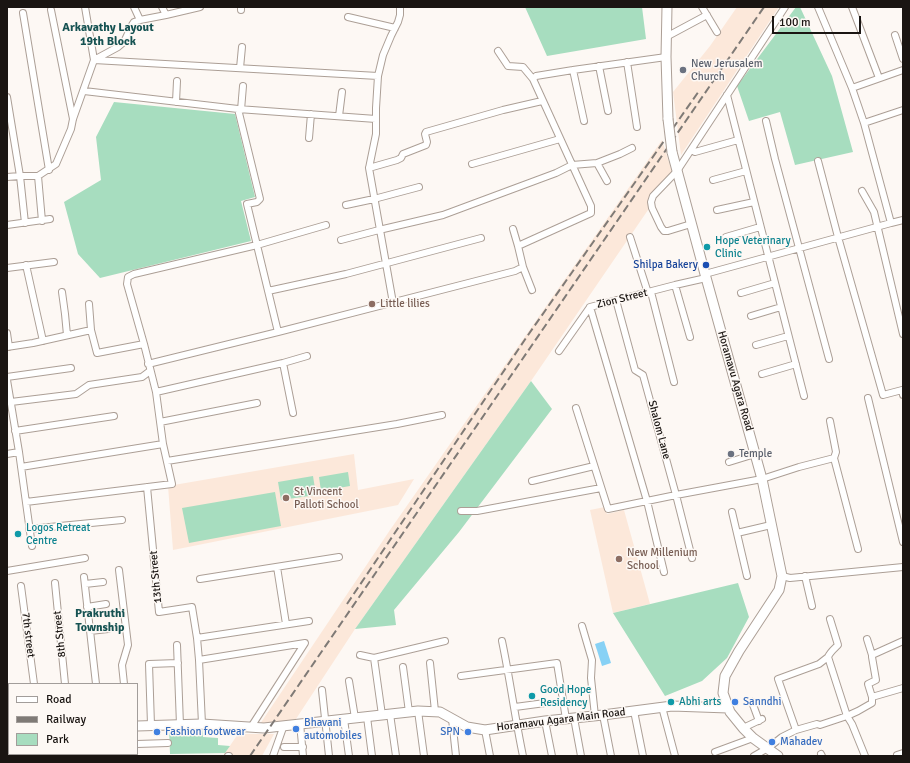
<!DOCTYPE html>
<html>
<head>
<meta charset="utf-8">
<style>
  body { margin:0 }
  #map { position:relative; width:910px; height:763px; overflow:hidden; background:#fdf8f4; font-family:Signika,sans-serif }
  canvas { display:block }
  .frame { position:absolute; inset:0; border:8px solid #1a1512; pointer-events:none }
  .legend { position:absolute; left:8px; top:683px; width:130px; height:72px; box-sizing:border-box; background:#fdf8f4; border:1px solid #a29d9a; margin:0; padding:5px 7px; list-style:none; font-size:12px; color:#1a1512 }
  .legend li { display:flex; align-items:center; gap:8px; height:20px }
  .legend b { width:20px; border:1px solid #a29d9a }
  .scale { position:absolute; left:772px; top:16px; width:89px; height:18px; box-sizing:border-box; border:2px solid #1a1512; border-top:0; padding-left:5px; font-size:12px; line-height:14px; white-space:nowrap; color:#1a1512; -webkit-text-stroke:3px #fdf8f4; paint-order:stroke }
</style>
</head>
<body>
<div id="map">
<canvas width="910" height="763"></canvas>
<div class="frame"></div>
<ul class="legend">
<li><b style="height:5px;background:#fff"></b>Road</li>
<li><b style="height:5px;background:#7f7a76"></b>Railway</li>
<li><b style="height:11px;background:#a7ddbf"></b>Park</li>
</ul>
<div class="scale">100 m</div>
</div>
<script>
const ctx = document.querySelector('canvas').getContext('2d');
ctx.lineJoin = 'round';
function fill(path, color) { ctx.fillStyle = color; ctx.fill(path, 'evenodd'); }
function strokePath(path, color, width, dash) { ctx.strokeStyle = color; ctx.lineWidth = width; ctx.lineCap = dash ? 'butt' : 'round'; ctx.setLineDash(dash || []); ctx.stroke(path); }
function label(font, color, halo, rows, align = 'center') {
  ctx.font = font + ' Signika,sans-serif'; ctx.lineWidth = 3; ctx.setLineDash([]); ctx.textBaseline = 'middle'; ctx.strokeStyle = halo; ctx.fillStyle = color; for (const [text, x, y, turn = 0] of rows) {
    ctx.save(); ctx.translate(x, y); ctx.rotate((+turn || 0) * Math.PI / 180); ctx.textAlign = isNaN(turn) ? turn : align; if (halo) ctx.strokeText(text, 0, 0); ctx.fillText(text, 0, 0); ctx.restore();
  }
}
fill(new Path2D(`
  M737,7h42l-98,148 -8,-63 37,-46z
  M662,140l10,32 -20,23 -4,15 -117,171 -176,248 -61,93 -34,2 130,-194z
  M354,454l4,36 56,-11 -16,26 -225,45 -5,-64z
  M605,507l2,7 17,-4 26,94 -37,9 -23,-103z
  M238,734h36l-12,22h-39z`), '#fce8da');
fill(new Path2D(`
  M525,7h117l4,32 -99,17z
  M796,7h4l32,69 21,76 -58,13 -15,-53 -31,9 -12,-35z
  M114,102l121,12 20,83 -14,4 10,40 -151,37 -22,-24 -14,-52 37,-22 -5,-43z
  M531,381l21,28 -93,123 -65,78 2,15 -41,4z
  M348,472l2,14 -29,5 -2,-14z
  M313,476l3,19 -35,5 -3,-18z
  M275,492l6,34 -92,17 -7,-35z
  M738,583l11,34 -22,41 -25,23 -37,15 -52,-83z
  M169,728h33l1,9 15,1v7l12,1 -5,7 -55,1z`), '#a7ddbf');
fill(new Path2D(`
  M604,641l7,22 -9,3 -7,-22z`), '#87d1f5');
const street = new Path2D(`
  M134,7l6,13
  M162,7l4,8
  M241,7v3
  M702,7l15,25
  M818,7l34,81 12,35
  M852,7l27,71
  M51,10l22,109
  M23,13l26,157
  M348,17l47,11
  M895,35l8,24
  M666,37l41,-22
  M94,60l284,16
  M94,60l24,-13 6,-5 8,-17 2,-3 6,-2 26,-5 34,-8
  M627,62l10,65
  M599,66l9,45
  M240,68l2,-21
  M573,70l11,51
  M533,79l3,-3 37,-6 93,-13
  M852,88l51,-18
  M84,91l154,18 138,10
  M727,95l77,301
  M7,97l13,79 5,47
  M176,102l1,-21
  M238,109l22,90 -3,3 -10,2 31,128
  M241,110l2,-24
  M339,116l3,-24
  M766,121l9,38 54,200
  M309,138l2,-24
  M695,152l43,-12
  M818,161l20,76 45,158 19,-5 1,5
  M597,163l10,18
  M472,164l88,-25
  M369,168l28,-8 4,-2 2,-4 23,-9 1,-3 -2,-8 1,-2 77,-22 39,-9
  M38,176l4,45
  M7,177l13,-1h18l18,-12 15,-35 2,-10 21,-59 -9,-53
  M713,180l33,-9
  M862,191l12,21 29,122
  M346,205l28,-6 45,-12
  M717,210l37,-8
  M891,223l12,-3
  M691,224l-23,7h-4l-3,-4 -9,-19 -1,-6 2,-6 24,-25 108,-164
  M7,225l43,-6
  M513,229l5,17
  M630,237l18,56
  M726,237l34,-10
  M341,240l38,-10 64,-15 113,-42 16,-8 25,-2 23,-9 12,-6
  M26,265l17,76
  M523,267l9,23
  M7,268l47,-6
  M705,274l186,-51 -27,-100 39,-13
  M675,285l15,52
  M268,291l78,-17 135,-36
  M62,292l3,22 2,21
  M651,292l23,90
  M741,293l34,-10
  M616,300l19,70 8,5 33,120 16,63
  M393,303l-24,-135 7,-34v-26l2,-32 5,-21 8,-19 7,-14 2,-7v-8
  M590,307l57,194 17,71
  M751,316l30,-9
  M7,333l2,14
  M144,344l-17,-60 1,-7 6,-3 123,-29 69,-20
  M756,345l32,-9
  M7,347l26,-4 58,-13
  M559,351l31,-44 85,-22 31,-7
  M283,363l10,50
  M148,364l130,-32 237,-61 8,-4 -5,-21 73,-33v-7l-58,-127 -10,-12 -15,-1 -10,-15
  M762,374l34,-10
  M7,377l64,-9
  M7,380l12,72 13,94
  M156,392l127,-29 24,-7
  M868,398l35,144
  M11,402l65,-8 13,-9 53,-8 8,-6
  M576,408l32,101 68,-14 86,-16 37,-12 35,-9
  M830,421l6,31 -2,6 24,91
  M160,422l97,-19
  M15,431l99,-15
  M7,454l12,-2
  M167,461l230,-37 45,-9
  M729,462l26,-8
  M21,467l142,-23
  M532,481l62,-15
  M147,487l12,125 33,-5 5,31 2,22 3,64
  M26,502l146,-18 -9,-40 -7,-52 -12,-48 -47,9 -6,-23 -2,-26
  M461,511h16l124,-23
  M732,512l15,64
  M29,529l93,-9
  M737,533l34,-8
  M277,567l9,57
  M119,570l9,75 -6,20 2,19
  M7,571l78,-13
  M782,576l8,2 113,-11
  M805,576l7,30
  M84,577l12,107
  M200,579l139,-22
  M55,583l10,101
  M85,584l18,-2
  M21,586l13,98
  M87,607l19,-3
  M830,619l8,26c-4,4 -8,7 -10,12l19,59 5,8 13,32
  M582,626l10,34 -1,18 4,38
  M90,631l18,-2
  M197,638l112,-17
  M867,639l5,16
  M502,641c8,38 13,77 21,115
  M177,645l3,80
  M360,655l14,3 71,-17
  M374,658l8,57
  M199,660l106,-17 -54,84
  M430,663l5,48
  M403,667l6,45
  M461,676l96,-13 9,56
  M349,681l6,37
  M322,690l7,66
  M872,697l-4,-13 8,-4 -4,-23v-2l31,-14
  M752,702l7,19
  M515,707l30,-4
  M662,707l13,49
  M418,711l6,45
  M634,711l9,45
  M390,714l6,42
  M603,715l8,41
  M367,717l5,39
  M574,718l7,38
  M344,719l5,37
  M452,719l4,37
  M545,721l7,35
  M300,723l3,33
  M151,725l-2,-61 29,-1
  M7,727l2,19
  M743,728l19,-9
  M485,730l5,26
  M796,730l-18,-51 41,-15 9,-7
  M137,744l31,-1
  M284,747h19
  M715,752l38,-14
  M10,754v2
  M129,754v2
  M821,754l1,2
  M897,755l6,-2
  M228,756h1
  M273,756l11,-31
  M754,756l14,-8 14,-11 14,-7 21,-6 3,1 27,-9 11,-5 14,-8v-6l31,-9`);
const secondary = new Path2D(`
  M667,7l-1,50 2,62
  M672,152l33,122 57,205 20,97 -3,14 -40,61 -14,25 -2,17 7,19 13,16 10,10 25,18
  M137,726l65,-2 62,4 154,-17 22,1 27,15 18,3 60,-9 58,-6 69,-9 56,2
  M7,732h2`);
strokePath(street, '#ac9f96', 8);
strokePath(secondary, '#ac9f96', 11);
strokePath(street, '#fff', 6);
strokePath(secondary, '#fff', 9);
strokePath(new Path2D(`
  M347,604l179,-266 173,-247
  M250,756l514,-749`), '#7f7a76', 2, [8, 4]);
const secondaryBridge = new Path2D(`
  M668,119l4,33`);
strokePath(secondaryBridge, '#ac9f96', 11, []);
strokePath(secondaryBridge, '#fff', 9);
for (const [x, y, r, color] of [
  [683,70,4,"#6b7280"],
  [707,247,4,"#0f9aa8"],
  [706,265,4,"#1a4fb4"],
  [372,304,4,"#8d6e63"],
  [731,454,4,"#6b7280"],
  [286,498,4,"#8d6e63"],
  [18,534,4,"#0f9aa8"],
  [619,559,4,"#8d6e63"],
  [532,696,4,"#0f9aa8"],
  [671,702,4,"#0f9aa8"],
  [735,702,4,"#3f7fe0"],
  [296,729,4,"#3f7fe0"],
  [157,732,4,"#3f7fe0"],
  [468,732,4,"#3f7fe0"],
  [772,742,4,"#3f7fe0"]
]) { const dot = new Path2D(); dot.arc(x, y, r, 0, 2 * Math.PI); ctx.fillStyle = color; ctx.fill(dot); strokePath(dot, '#fdf8f4', 1.5); }
label('11px', '#5b616d', '#fdf8f4', [
  ["New Jerusalem",691,64],
  ["Church",691,77],
  ["Temple",739,454]
], 'left');
label('11px', '#0d838f', '#fdf8f4', [
  ["Hope Veterinary",715,241],
  ["Clinic",715,254],
  ["Logos Retreat",26,528],
  ["Centre",26,541],
  ["Good Hope",540,690],
  ["Residency",540,703],
  ["Abhi arts",679,702]
], 'left');
label('11px', '#164399', '#fdf8f4', [
  ["Shilpa Bakery",698,265]
], 'right');
label('11px', '#1a1512', '#fdf8f4', [
  ["Zion Street",622,299,-14],
  ["Horamavu Agara Road",735,381,74],
  ["Shalom Lane",659,430,75],
  ["13th Street",156,577,-95],
  ["8th Street",60,634,-96],
  ["7th street",28,635,83],
  ["Horamavu Agara Main Road",561,720,-7]
]);
label('11px', '#785e54', '#fdf8f4', [
  ["Little lilies",380,304],
  ["St Vincent",294,492],
  ["Palloti School",294,505],
  ["New Millenium",627,553],
  ["School",627,566]
], 'left');
label('11px', '#366cbe', '#fdf8f4', [
  ["Sanndhi",743,702],
  ["Bhavani",304,723],
  ["automobiles",304,736],
  ["Fashion footwear",165,732],
  ["SPN",460,732,"right"],
  ["Mahadev",780,742]
], 'left');
label('bold 12px', '#165252', '#fdf8f4', [
  ["Arkavathy Layout",108,28],
  ["19th Block",108,42],
  ["Prakruthi",100,614],
  ["Township",100,628]
]);
</script>
</body>
</html>
